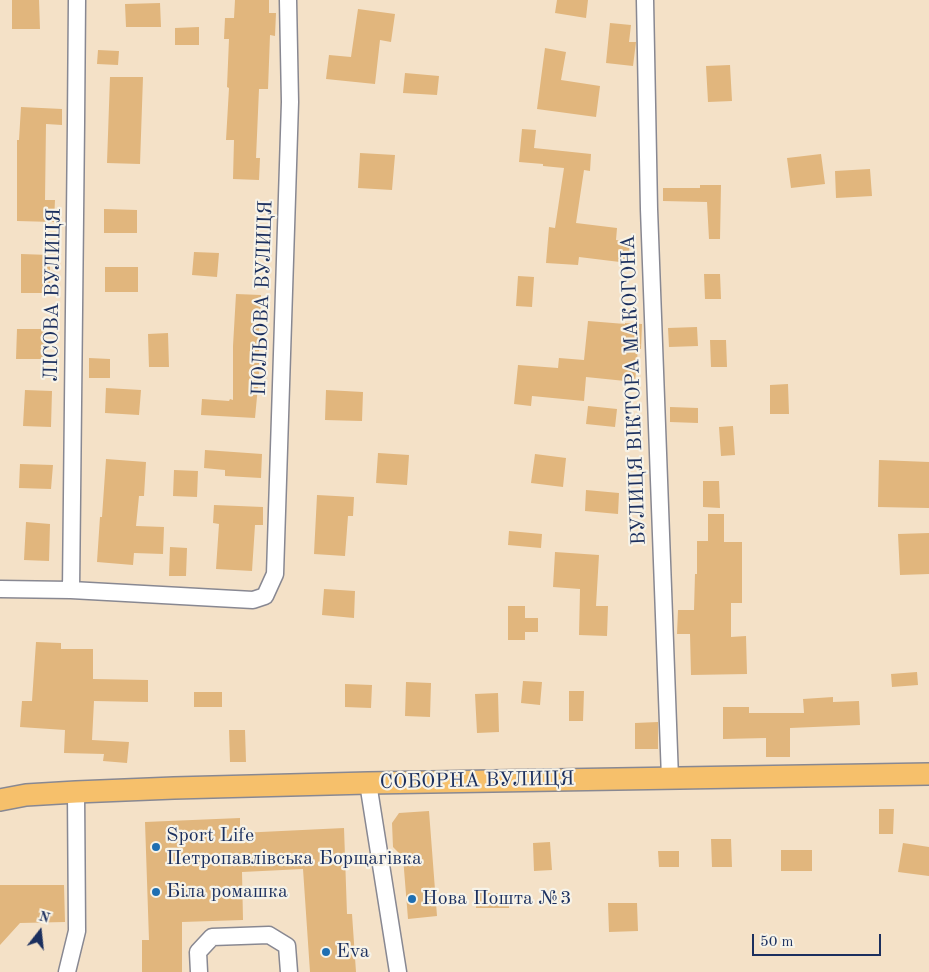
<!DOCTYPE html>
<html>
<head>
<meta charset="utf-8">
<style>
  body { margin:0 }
  #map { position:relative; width:929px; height:972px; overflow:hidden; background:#f4e1c7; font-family:"Old Standard TT",serif }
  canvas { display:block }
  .north { position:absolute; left:15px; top:907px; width:50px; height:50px; -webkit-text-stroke:4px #f7f3e8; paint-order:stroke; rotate:16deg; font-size:14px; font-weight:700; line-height:20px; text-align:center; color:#1b2f5e }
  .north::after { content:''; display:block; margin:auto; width:18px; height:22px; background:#1b2f5e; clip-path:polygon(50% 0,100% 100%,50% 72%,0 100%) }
  .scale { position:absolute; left:752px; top:934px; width:129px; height:22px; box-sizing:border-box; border:2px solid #1b2f5e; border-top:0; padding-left:6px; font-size:15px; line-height:18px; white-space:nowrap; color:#1b2f5e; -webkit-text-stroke:4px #f7f3e8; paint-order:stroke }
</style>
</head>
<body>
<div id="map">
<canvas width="929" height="972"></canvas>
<div class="north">N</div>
<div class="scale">50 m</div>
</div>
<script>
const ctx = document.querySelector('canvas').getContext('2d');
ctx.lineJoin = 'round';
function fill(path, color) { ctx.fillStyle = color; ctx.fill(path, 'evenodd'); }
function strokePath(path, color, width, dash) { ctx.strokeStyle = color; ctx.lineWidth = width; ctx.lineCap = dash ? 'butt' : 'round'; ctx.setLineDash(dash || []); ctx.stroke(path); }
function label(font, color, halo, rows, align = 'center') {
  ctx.font = font + ' "Old Standard TT",serif'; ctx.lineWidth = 4.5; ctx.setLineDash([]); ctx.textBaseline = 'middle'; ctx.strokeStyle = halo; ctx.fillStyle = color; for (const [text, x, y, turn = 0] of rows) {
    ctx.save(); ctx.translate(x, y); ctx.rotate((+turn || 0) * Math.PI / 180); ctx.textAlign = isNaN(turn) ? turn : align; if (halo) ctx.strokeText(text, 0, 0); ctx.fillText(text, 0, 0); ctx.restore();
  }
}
fill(new Path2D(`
  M12,0h27l1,29h-28z
  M235,0h34v13h7l-1,23 -5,-1 -2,54h-9l-3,69h4l-1,22 -26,-1 1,-39h-8l3,-52 -2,-1 2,-48h-5l1,-21h9z
  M557,0h31l-2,18 -31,-5z
  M160,3l1,24h-35l-1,-23z
  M358,9l37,5 -4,28 -11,-2 -5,44 -49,-5 3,-24 22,2z
  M610,23l21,2 -2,17h7l-3,24 -27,-3z
  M199,27v18h-24v-17z
  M545,48l21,4 -5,28 39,6 -4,31 -59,-8z
  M98,50l21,1 -1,14 -21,-1z
  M730,65l2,36 -24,1 -2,-36z
  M405,73l34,3 -2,19 -34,-2z
  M110,77h33l-3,87 -33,-1z
  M21,107l41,2v16l-16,-1 -1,76h10l-1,22 -37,-1v-81h2z
  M522,129l14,1 -2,18 57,6 -1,17 -6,-1 -8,53 41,5 -1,12 14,2 -2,21 -49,-6 -1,8 -32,-2 3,-36 6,1 9,-60 -21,-2v-2l-24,-2z
  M360,153l35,2 -3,35 -34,-2z
  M821,154l4,30 -34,4 -4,-30z
  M870,169l2,27 -36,2 -1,-27z
  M700,185h21l-1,54h-11l-2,-37 -44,-1v-13h37z
  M104,209l33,1v23h-33z
  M194,252l25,1 -2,24 -25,-2z
  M21,254l29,1v38h-29z
  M105,267h33v25h-33z
  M704,274h16l1,25h-16z
  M518,276l16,1 -2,30 -16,-1z
  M236,294l25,1 -1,28h-1v63h-1l-3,32 -54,-3 1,-16 27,2 1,-2 3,1v-54z
  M588,321l37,3v-1l17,1 -1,25h-3l-3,33 -49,-5 -2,24 -52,-5 -1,10 -17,-2 4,-39 40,3 1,-10 25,2z
  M697,327l1,19 -29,1 -1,-19z
  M17,329h29l-1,30h-29z
  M168,333l1,34h-20l-1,-33z
  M710,340h16l1,27h-16z
  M89,358l21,1v19h-21z
  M788,384l1,30h-19v-29z
  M106,388l35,2 -2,25 -34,-2z
  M25,390l27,1 -1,36 -28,-1z
  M326,390l37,2 -1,29 -37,-1z
  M588,406l29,3 -2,18 -29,-3z
  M670,407l28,1v15l-28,-1z
  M733,426l2,29 -14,1 -2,-29z
  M205,450l57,4 -1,24 -36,-2v-6l-21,-2z
  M378,453l31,2 -2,30 -31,-2z
  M535,454l31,4 -3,29 -32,-4z
  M106,459l40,3 -2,34h-5l-3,30 28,1 -1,27 -29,-1 -1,12 -36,-3 3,-45h2z
  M879,460l50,2v46l-51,-1z
  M20,464l33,1 -2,24 -32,-1z
  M174,470l24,1 -1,26 -24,-1z
  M703,481h16l1,27 -17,-1z
  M586,490l33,3 -1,21 -33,-3z
  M317,495l37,2 -1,19h-5l-3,40 -31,-2z
  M214,505l49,2v18h-8l-3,46 -36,-2 3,-45 -6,-1z
  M708,514h16v28h18v61h-11v34l15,-1 1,38 -56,1 -1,-41h-13l1,-24h16l1,-36h2v-33h11z
  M26,522l24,2 -1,37 -25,-1z
  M509,531l33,3 -1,14 -33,-3z
  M929,533v41l-29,1 -2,-41z
  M170,547l17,1 -1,28h-17z
  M555,552l44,3 -3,51h12l-1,30 -28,-1 1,-46 -27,-2z
  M324,589l31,2 -1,27 -32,-3z
  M508,606h17v12h13v14h-13v8h-17z
  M36,642l25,1v6h32v30l55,1v22l-54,-1 -2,39 37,2 -2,21 -24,-2 1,-7 -40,-1 1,-23 -45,-3 2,-26h10z
  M917,672l1,13 -26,2 -1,-13z
  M523,681l19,1 -2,23 -19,-2z
  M406,682l25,1 -1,34 -25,-1z
  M345,684l27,1 -1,23 -26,-1z
  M569,691h15l-1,30h-14z
  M194,692h28v15h-28z
  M498,693l1,39 -22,1 -2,-39z
  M833,697v5l26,-1 1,24 -70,3v29h-24v-19l-43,1v-32h26v6h55l-1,-14z
  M658,722v27h-23v-26z
  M229,730h16l1,32h-16z
  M879,809h15l-1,25h-14z
  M429,811l8,105 -29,3 -5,-62 -10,-10 -1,-24 7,-10z
  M240,818v15l104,-5 3,86h5l4,58h-46l-7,-103 -61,3 1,48 -61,2v50h-40v-32h7l-4,-118z
  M711,839h20l1,28h-20z
  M550,842l2,28 -18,1 -1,-28z
  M903,843l26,4v29l-31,-4z
  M781,850h31v21h-31z
  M658,851h21v16h-20z
  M0,885h64l1,37 -45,1 -20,22z
  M476,893h33v15h-33z
  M608,903h29l1,28 -29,1z`), '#e1b67d');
const minor = new Path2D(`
  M645,0l4,209 21,569
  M0,589l71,1 182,10 12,-4 10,-22 15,-472 -2,-102
  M71,590l5,-467 1,-123
  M368,783l30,189
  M67,972l10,-41 -1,-139
  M199,972l-1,-20 14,-15 57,-2 18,11 2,26`);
const major = new Path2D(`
  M0,800l26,-5 50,-3 98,-4 194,-5 561,-9`);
strokePath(minor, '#888892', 19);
strokePath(major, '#888892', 24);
strokePath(minor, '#fff', 16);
strokePath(major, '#f6c06b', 21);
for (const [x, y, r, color] of [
  [156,847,5,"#1f6fb2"],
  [156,892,5,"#1f6fb2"],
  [412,899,5,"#1f6fb2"],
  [326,952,5,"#1f6fb2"]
]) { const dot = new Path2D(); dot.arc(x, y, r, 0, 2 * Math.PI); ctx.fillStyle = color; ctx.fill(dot); strokePath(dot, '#f7f3e8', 2); }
label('20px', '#1b2f5e', '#f7f3e8', [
  ["ЛІСОВА ВУЛИЦЯ",53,295,-89],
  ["ПОЛЬОВА ВУЛИЦЯ",263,298,-88],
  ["ВУЛИЦЯ ВІКТОРА МАКОГОНА",634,390,-92],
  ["СОБОРНА ВУЛИЦЯ",477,781,-1]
]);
label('20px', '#1b2f5e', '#f7f3e8', [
  ["Sport Life",166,836],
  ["Петропавлівська Борщагівка",166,859],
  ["Біла ромашка",166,892],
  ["Нова Пошта №3",422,899],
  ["Eva",336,952]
], 'left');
</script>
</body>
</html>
